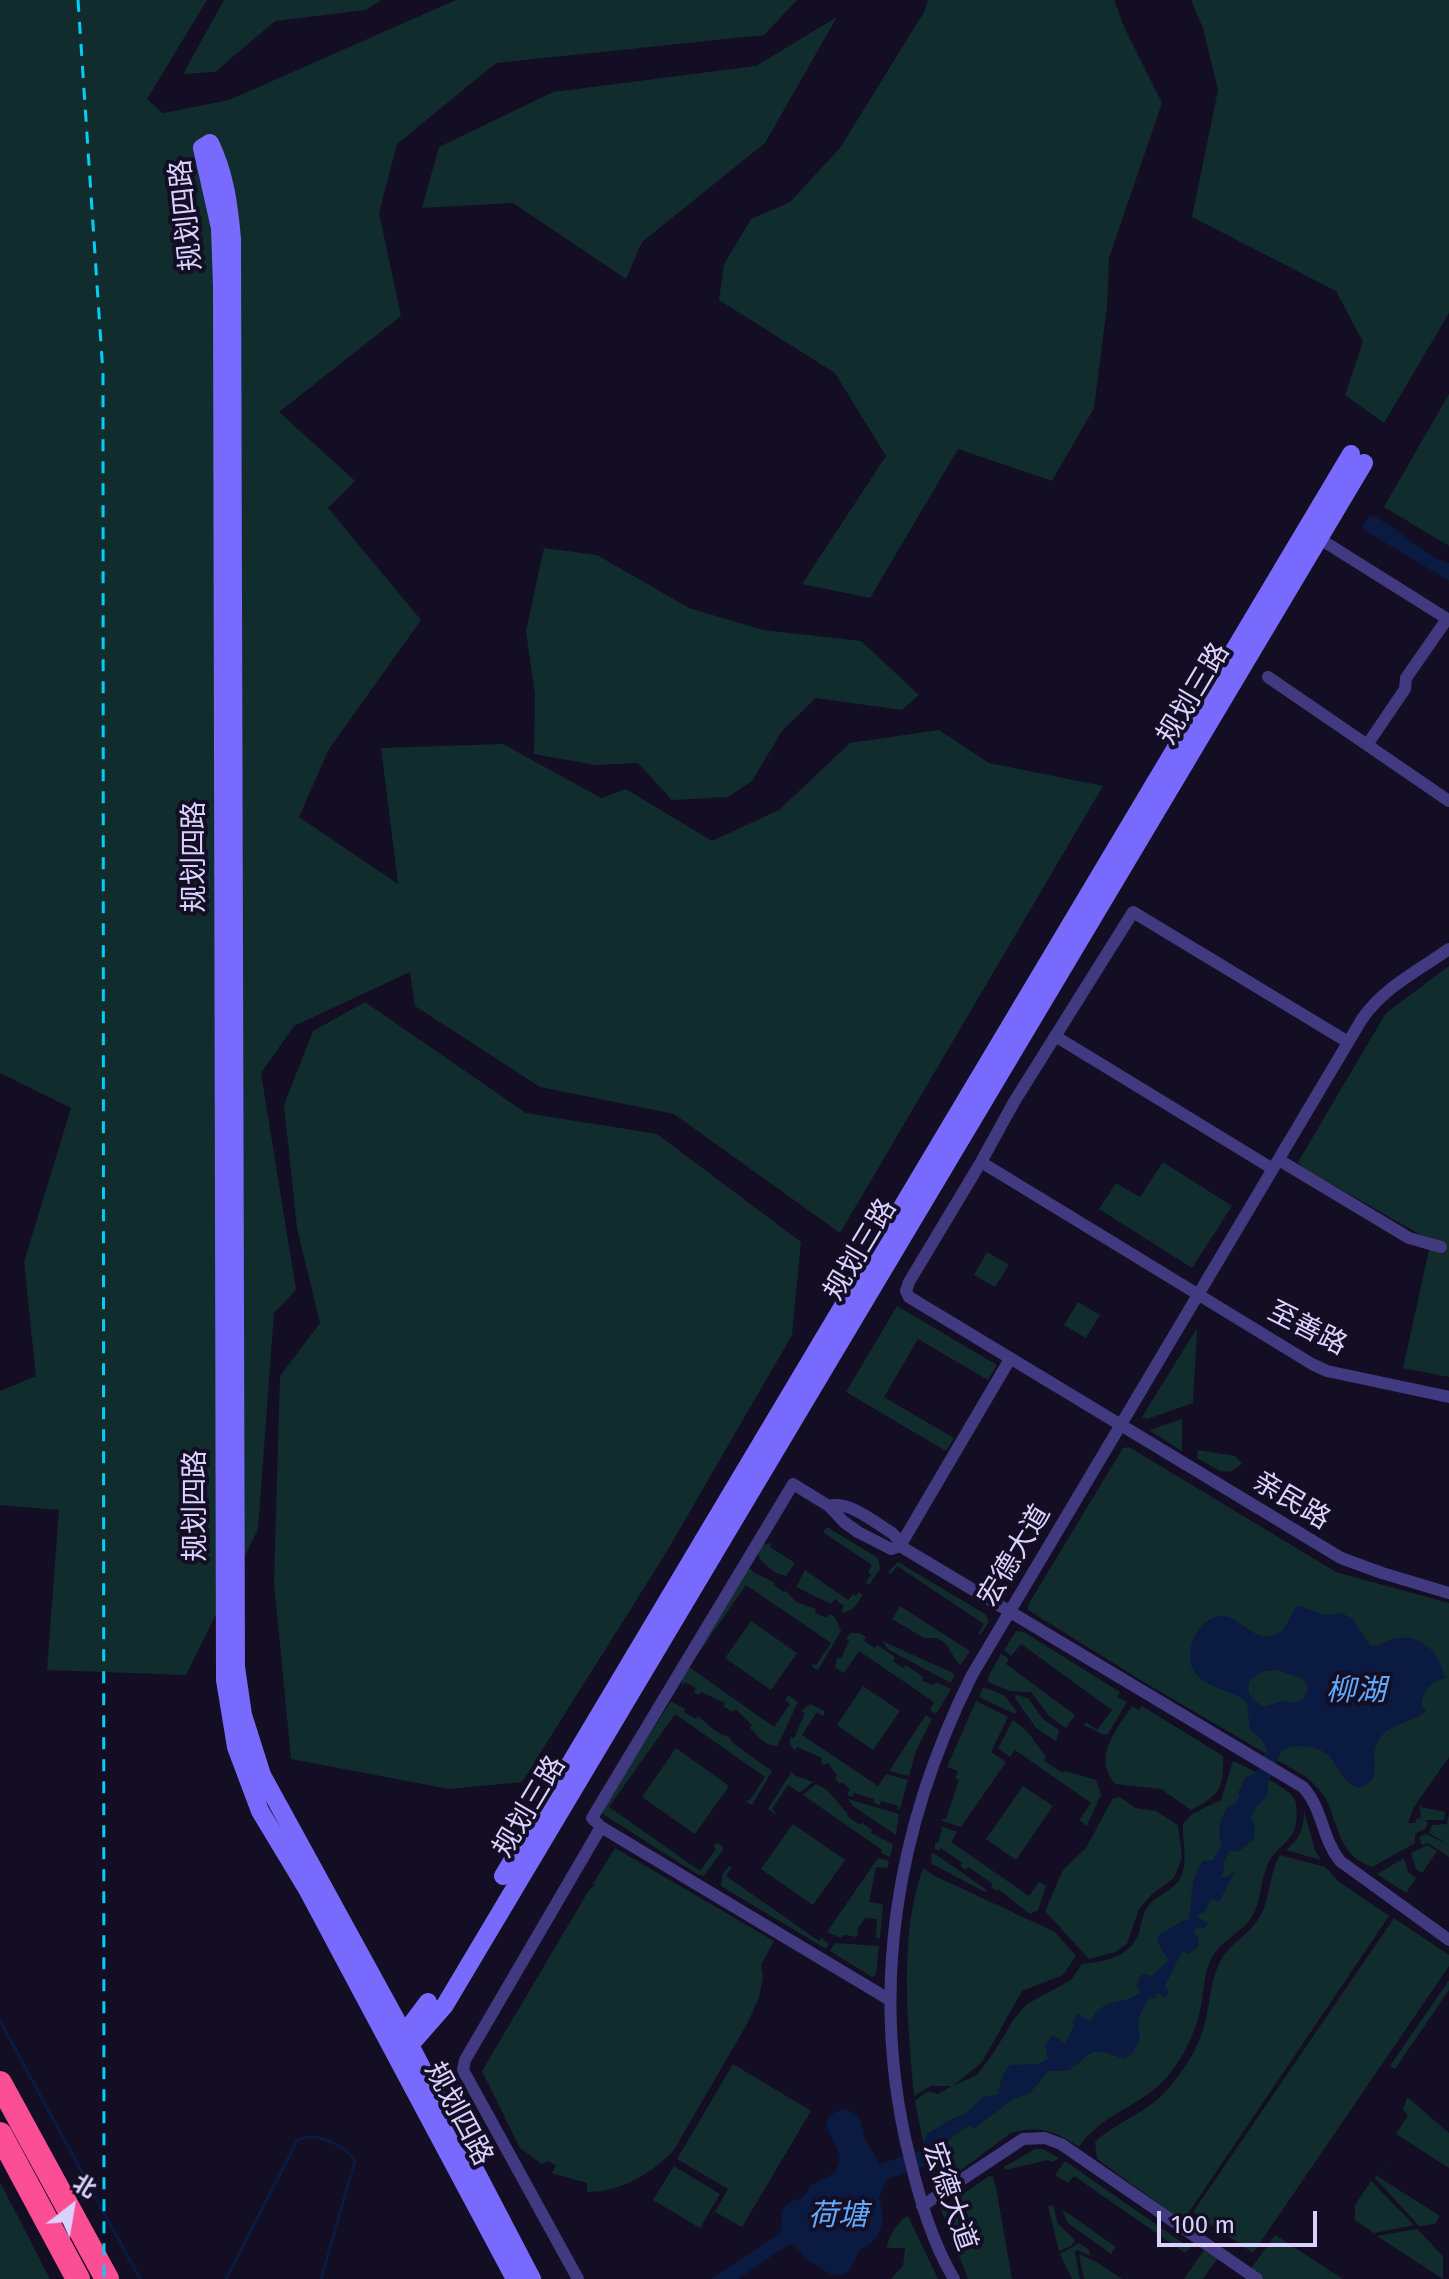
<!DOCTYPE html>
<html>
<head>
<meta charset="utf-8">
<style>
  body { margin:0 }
  #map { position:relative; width:1449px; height:2279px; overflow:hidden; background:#130e23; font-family:"Fira Sans","Noto Sans SC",sans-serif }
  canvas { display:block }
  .north { position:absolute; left:32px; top:2167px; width:80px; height:80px; -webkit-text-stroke:6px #130e23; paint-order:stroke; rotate:31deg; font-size:22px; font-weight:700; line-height:32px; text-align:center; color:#dad1fe }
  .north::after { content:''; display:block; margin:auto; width:28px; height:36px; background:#dad1fe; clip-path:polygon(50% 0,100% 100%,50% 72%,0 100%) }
  .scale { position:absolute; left:1157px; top:2211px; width:160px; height:36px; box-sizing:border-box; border:4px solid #dad1fe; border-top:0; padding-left:10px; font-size:24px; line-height:28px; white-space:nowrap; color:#dad1fe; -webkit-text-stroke:6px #130e23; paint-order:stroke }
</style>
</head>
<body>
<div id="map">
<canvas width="1449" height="2279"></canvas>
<div class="north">北</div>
<div class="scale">100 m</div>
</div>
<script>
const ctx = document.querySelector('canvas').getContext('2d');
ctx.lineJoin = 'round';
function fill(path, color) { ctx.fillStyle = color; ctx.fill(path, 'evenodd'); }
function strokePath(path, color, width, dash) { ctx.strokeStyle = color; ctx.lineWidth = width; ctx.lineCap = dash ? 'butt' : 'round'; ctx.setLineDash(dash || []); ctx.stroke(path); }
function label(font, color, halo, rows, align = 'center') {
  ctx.font = font + ' "Fira Sans","Noto Sans SC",sans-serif'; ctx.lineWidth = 8; ctx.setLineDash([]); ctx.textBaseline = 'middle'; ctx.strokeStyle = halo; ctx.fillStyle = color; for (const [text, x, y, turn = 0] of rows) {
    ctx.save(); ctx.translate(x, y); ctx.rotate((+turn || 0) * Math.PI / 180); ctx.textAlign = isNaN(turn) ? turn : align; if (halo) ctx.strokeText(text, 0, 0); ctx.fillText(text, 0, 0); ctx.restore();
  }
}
fill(new Path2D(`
  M0,0h207l-60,99 16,14 66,-13 227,-100h341l-33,35 -268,28 -99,81 -18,69 22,103 -122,96 76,69 -27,27 93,112 -92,129 -30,68 99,67 -17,-136 122,-4 98,54 25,-9 86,52 67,-31 71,-67 89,-13 50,33 114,23 -263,447 -166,-119 -134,-27 -125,-81 -5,-34 -116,54 -33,47 35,217 -22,23 -16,216 -72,146 -139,-5 12,-160 -59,-5v-114l36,-15 -12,-114 47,-154 -71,-35z
  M224,0h157l-15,10 -91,11 -60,51 -32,2z
  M928,0h186l11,29 37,74 -53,155 -2,48 -13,102 -42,73 -94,-32 -88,149 -68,-14 84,-128 -51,-83 -116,-73 5,-36 27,-45 39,-17 50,-54 84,-136z
  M1191,0h258v313l-65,110 -39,-28 18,-53 -27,-51 -144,-74 26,-127 -15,-62z
  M837,17l-72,126 -123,99 -16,37 -113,-76 -91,5 17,-61 114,-55 203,-26z
  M1449,394v152l-65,-39z
  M544,548l53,7 92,53 74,22 98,11 58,54 -17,15 -86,-12 -34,33 -30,50 -24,16 -56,3 -34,-37 -43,2 -61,-11 1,-59 -9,-64z
  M1449,966v411l-46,-9 28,-127 -127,-73 -6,-6 88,-149z
  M365,1002l161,111 131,21 144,108 -9,93 -128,221 -142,226 -73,7 -158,-30 -17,-176 6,-207 40,-53 -23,-95 -13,-123 29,-74z
  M1163,1162l69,44 -40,62 -93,-59 17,-26 24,14z
  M987,1252l22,13 -14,22 -21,-12z
  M1078,1302l22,13 -14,23 -22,-13z
  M897,1306l100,59 -9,15 -70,-41 -34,58 70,41 -8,13 -100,-59z
  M1197,1328l-4,75 -46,16 -5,-2z
  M1182,1419v32l-33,-21z
  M1129,1447l207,125 113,31v154l-35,50 -6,16h8l-1,-3 6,-3 -2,-15 2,5 24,5 -1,8h-19l3,3 -3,6 -10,5v9l-43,24c-32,-11 -33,-39 -45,-66 -5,-10 -13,-17 -21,-24l-159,-93 -119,-74v-5l95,-157z
  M1198,1450l37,6 7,8 -12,8 -10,-1 -23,-13z
  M827,1527l51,31 2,11 -11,16 -3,-2 5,-9 -3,-2 4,-7 -49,-33z
  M772,1543l-2,4 25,16 -9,13c-12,-2 -25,-13 -30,-25l5,-6z
  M898,1562l87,52 4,8 -9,13 -2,-1 6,-10 -87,-58 -6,8 -3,-2z
  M751,1569l2,3 22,11 -1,2 9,7 3,-1 10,11 20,7 -1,4 12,5 2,-4 6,3 6,14 -23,39 -5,-2 -1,-5 4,2 15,-22 -85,-58 -57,82 85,60 16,-23 -5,-4 3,-5 10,7 -20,43c-12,3 -20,-9 -28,-17l2,-3 -16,-16 -3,3 -9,-5 1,-4 -24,-11 -2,3 -5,-3 2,-4 -11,-6 -3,3v-10l63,-104z
  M805,1570l43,30 5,-6 3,2 3,-4 4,3 -9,13 -10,5 -3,-2 3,-5 -9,-7 -4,5 -35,-17z
  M900,1606l70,45 -10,15 -15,-23 -9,-5h-12l-32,-19z
  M751,1621l46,32 -26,37 -46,-32z
  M1016,1631l8,1 96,60 -3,5 10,5 -19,32 -4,1 -20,-10 2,-3 11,8 15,-20 -91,-66 -10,12 -7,-6z
  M851,1633h8l7,4 -2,4 11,7 2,-3 18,12 -2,4 10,7 3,-3 17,12 -1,4 12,4 2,-3 15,7 -15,25 -6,-4 4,-8 -75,-51 -15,22 -9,-5 2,-10 4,1 8,-18 -3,-3z
  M882,1641l71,32 1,3 -3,7 -62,-33z
  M1001,1654l8,5 -3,5 69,51 -9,13 -17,-12 -18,-24 -21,-1 -22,-9v-5z
  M863,1686l37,25 -27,39 -36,-25z
  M983,1687l21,8 13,17 -2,2 -36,-17z
  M1016,1695l12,3 15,21 16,11 -3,11 -20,-13 -21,-30z
  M671,1701l14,8 -1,3 12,7 2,-3c10,8 18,18 31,21l5,7 38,27 -20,34 -7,-4 5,-1 15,-23 -90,-63 -66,93 91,64 16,-22 -3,-3 5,-3 6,5 -20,28 -7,-2 -97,-62z
  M976,1701l32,16 -17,35 15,10 -45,65 -19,-6v-2h4l13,-39 -4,-2 3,-7 -11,-4z
  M810,1704l15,7 -2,5 -6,-4 -15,23 76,51 8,-12 22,6 -8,29 -3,1 1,-4 -17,-5 -1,4 -6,-2v-4l-20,-6 -2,4 -3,-1 -2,-3 3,-3 -7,-8 -4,2 -4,-6 2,-2 -9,-13 -4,2 -3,-3 1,-4 -25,-11 -2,4 -6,-8 2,-6 3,1 11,-25 -4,-2z
  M1132,1706l7,4 3,-4 81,50c1,32 -3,39 -32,54l-30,-21 -46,-5c-23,-28 1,-53 17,-78z
  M926,1715l6,4 -16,32 -7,25 -20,-5z
  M1013,1720l14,11 19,26 -2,4 19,12 2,-2 31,9 6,17 -2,-1 -13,30 -8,-6 12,-17 -76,-53 -5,7 -12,-9z
  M676,1748l53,38 -34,48 -53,-37z
  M1233,1761c13,6 56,26 62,39 2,5 2,18 1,24 -3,16 -17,22 -25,34 -12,19 -8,45 -22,63 -9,11 -23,18 -32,29 -15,18 -12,44 -18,65 -6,23 -18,47 -34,64 -26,29 -62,33 -86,68 -24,-16 -39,-22 -68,-14l-78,58 -18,-90c9,-7 10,-12 23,-7l14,-8h-21l-17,10c-6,-72 -16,-158 9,-228l12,8 120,56 21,24 -13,19 -41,16 -40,71 -29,24 24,-11 17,-23 20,-33 13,-15 44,-24 11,-16c24,-3 47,-6 57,-31 3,-11 3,-20 11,-29 10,-11 26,-14 32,-30 6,-17 0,-32 1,-50l9,-10 29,-14z
  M792,1771l2,4 19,7 -13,11 -12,-8 -16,24 6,7 -10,-7z
  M816,1784l11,6 21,24 -1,2 13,9 2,-2 10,7 -1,3 22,11 -3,13 -9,-4 1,-3 -79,-55z
  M1023,1786l30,20 -37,54 -30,-21z
  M1120,1797l15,11 21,3 22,14 4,32 -8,21 -23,17 -12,14 -12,35 -12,8 -26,7 -44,-48 18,-41 23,-22 27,-50z
  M848,1799l51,15 -3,21 -43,-29z
  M1304,1811l11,39 6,10 -35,-10c14,-11 18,-22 18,-39z
  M1449,1813v44l-21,-14 -6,2 -3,-8 7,-3 21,10 -18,-11 3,-8 15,-1z
  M793,1824l52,36 -32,45 -52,-36z
  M941,1826l16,6 -6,10 78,54 10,-14 7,4 -8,24 -8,4 -32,-25 -2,2 -5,-4 2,-3 -25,-17 -3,3 -5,-4 2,-3 -21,-15 -2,3 -4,-2v-6h3l4,-14z
  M1427,1845l10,6 -15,22 -6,-4 -5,-16z
  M615,1848l159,93 -13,24 2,13 -4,20 -11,24 -74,128c-23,24 -53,42 -87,42v-9l-35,-10 4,-7 -8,-5 -6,3 -22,-16 -38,-77 107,-181 7,-6 -4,1z
  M931,1853l4,1 52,36 -2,2 -53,-28z
  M1280,1855l45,12 13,14 51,35 -206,305 -86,-62 -2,-17c21,-20 50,-28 70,-50 16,-18 31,-39 38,-62 7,-22 6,-46 16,-66 9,-20 28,-27 40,-46 12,-19 9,-43 21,-63z
  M878,1858l11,3 -1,7 -12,-1 -7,35 14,2 -3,34h-4l1,-19 -12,-1 -7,10 -1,9 -13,-2 -3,3 -14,-6z
  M1404,1858l4,14 8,6 -10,15 -29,-19z
  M729,1866l3,1 -6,9 93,65 3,-3 7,6 -3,5 -105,-63 1,-11z
  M1394,1918l55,37v11l-196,287 -60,-41z
  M835,1943l44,3 -3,29 -4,2 -42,-26z
  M1449,1980v10l-54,79 -5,-3z
  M733,2064l78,47 -69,116 -27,-15 13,-23 -51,-30z
  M1407,2097l42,36v35l-53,-34 12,-19 -5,-5z
  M1397,2147l-20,29 63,40 -5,8 -16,2 -44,-48z
  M1035,2149h8l16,9 -6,4 -5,-2 -43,10 -1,-3z
  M1065,2161l125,87 -5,5 -111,-77 -6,7 -13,-8z
  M674,2166l46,28 -20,34 -47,-28z
  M989,2176l4,1 3,11 16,91h-44l-26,-67 -1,-3z
  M1371,2181l43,44 -40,8 -19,-13v-15z
  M0,2182l50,97h-50z
  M1053,2205l5,19 17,16 -4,6 -12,5 -11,-45z
  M1062,2209l54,38 -5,7 -43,-31z
  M908,2216l30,63h-47l12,-13 2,-18h-18c1,-10 11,-28 21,-32z
  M1417,2229l26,27v23l-66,-43z
  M1275,2235l68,44h-80l-13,-9z
  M1079,2243l9,6 3,7 -14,-6 -2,2 5,27h-8l-12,-25z
  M1204,2250l13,9 -14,20h-19z
  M1079,2254l16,7 27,18h-38z`), '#112c2d');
fill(new Path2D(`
  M1370,515c27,10 56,43 79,48v18l-85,-51 -1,-5z
  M1298,1606l27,9 16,-2 11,5 18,28c11,1 14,-5 24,-7 28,-7 46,15 51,39 -14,3 -22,12 -24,27l5,6c-15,14 -36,10 -48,30 -11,18 9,38 -20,47 -24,-10 -17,-36 -49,-41 -10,-2 -18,-1 -27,3l-14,33 -1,13 -10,10 -6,11 4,11 -1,11 -16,13 -8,-2 -7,14 2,4 -4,9h6l8,-6 -16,31 -7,-4 -8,15h-4l-3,5 11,5 -3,5h-10l-2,5 6,5 -1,9 -10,7 -5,-2 -3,3 -15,31 4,6 -4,7 -6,-6 -4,1 1,4 -7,1c-10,14 -13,22 -9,39l-7,15 -9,6c-36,-13 -28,-9 -55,12h-21l-18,22 -17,6 -39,30 -4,-4c-18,11 -27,19 -36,38l-48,17 -7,19c6,17 6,33 -10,46 -7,5 -5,0 -10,7 -6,8 -7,27 -27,22 -6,-2 -23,-12 -27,-16 -5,-6 -6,-9 -13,-14l-4,1 -50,34h-27l69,-46c4,-9 -2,-20 7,-29 5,-4 12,-4 17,-8 3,-3 4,-7 7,-10 10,-9 23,-7 28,-23 6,-18 -35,-46 7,-54l13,7 7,25 14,23 39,-13 8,-17 28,-17 9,-2 20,-19 13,-1 6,-21 7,-9 28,-1 10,-5 -3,-14 7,-10 13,8 10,-18 -3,-2 5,-9 13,7c18,-28 30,-12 50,-29l-3,-6 3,-10 5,-2 7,2 17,-16c-17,-23 -15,-23 7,-35 12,-6 -1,-3 12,-5 6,-24 0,-38 15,-59l10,-1 9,-16c-6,-14 -1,-24 5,-37l9,-4 4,-6 -2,-4 7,-15 11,-5 11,-24 -6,-10 -11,-9 -3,-27c-15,-15 -41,-13 -53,-32 -5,-7 -4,-16 -3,-24 1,-8 6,-16 12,-22 28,-27 42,15 67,11 18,-2 17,-20 28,-30zM1278,1670l25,9 5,10 -4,10 -10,4 -11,-2 -20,6c-11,-9 -18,-13 -13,-27l13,-9z`), '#0a1a40');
strokePath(new Path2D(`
  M0,2021l140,258
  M226,2279l71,-138c13,-12 51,5 58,20l-34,118`), '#0a1a40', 3);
strokePath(new Path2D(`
  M1320,539l129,81
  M1268,677l181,124
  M1367,745l38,-56 1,-11 41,-59
  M1055,1036l218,133
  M1348,1042l-215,-130 -119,190 -33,60 331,202 15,7 122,26
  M1279,1160l130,78 32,9
  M981,1162l-72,120 -3,9 3,6 432,261 41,15 67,20
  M829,1506c20,-6 46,17 63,27l5,5 3,8 403,241c20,22 19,52 37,74l109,79
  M890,2000l-289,-173 -9,-9 201,-334 36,22 15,16 14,10 33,17 9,-3 110,-187
  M922,2206l101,-67 22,-1 16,6 196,135
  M578,2279l-115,-209 2,-10 136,-233
  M954,2279c-22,-37 -34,-79 -44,-120 -42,-167 -14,-332 62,-484l390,-656c22,-32 56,-48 87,-70`), '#423a81', 12);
strokePath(new Path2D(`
  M503,1876l848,-1422
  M396,2039l8,-5 24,-32
  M403,2049l7,-4 35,-40 919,-1542
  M515,2279l-208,-390 -47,-78 -24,-64 -11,-67 -3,-1394 -2,-58 -18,-80 8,-5c15,31 19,62 22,96l4,1428 7,48 19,60 148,270 122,234`), '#786afd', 18);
strokePath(new Path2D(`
  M0,2083l107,196
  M0,2134l78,145`), '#fc4e95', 24);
strokePath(new Path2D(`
  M78,0l25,374 1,1905`), '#04cef8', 3, [12, 10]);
label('28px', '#dad1fe', '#130e23', [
  ["规划四路",187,215,-96],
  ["规划三路",1194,694,-59],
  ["规划四路",195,857,-90],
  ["规划三路",861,1250,-59],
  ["至善路",1307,1329,27],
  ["亲民路",1291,1501,31],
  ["规划四路",196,1506,-90],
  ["宏德大道",1015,1556,-59],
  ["规划三路",530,1807,-59],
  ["规划四路",458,2114,62],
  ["宏德大道",949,2197,71]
]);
label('italic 30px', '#61a9fd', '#130e23', [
  ["柳湖",1356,1692],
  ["荷塘",838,2217]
]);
</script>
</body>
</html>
